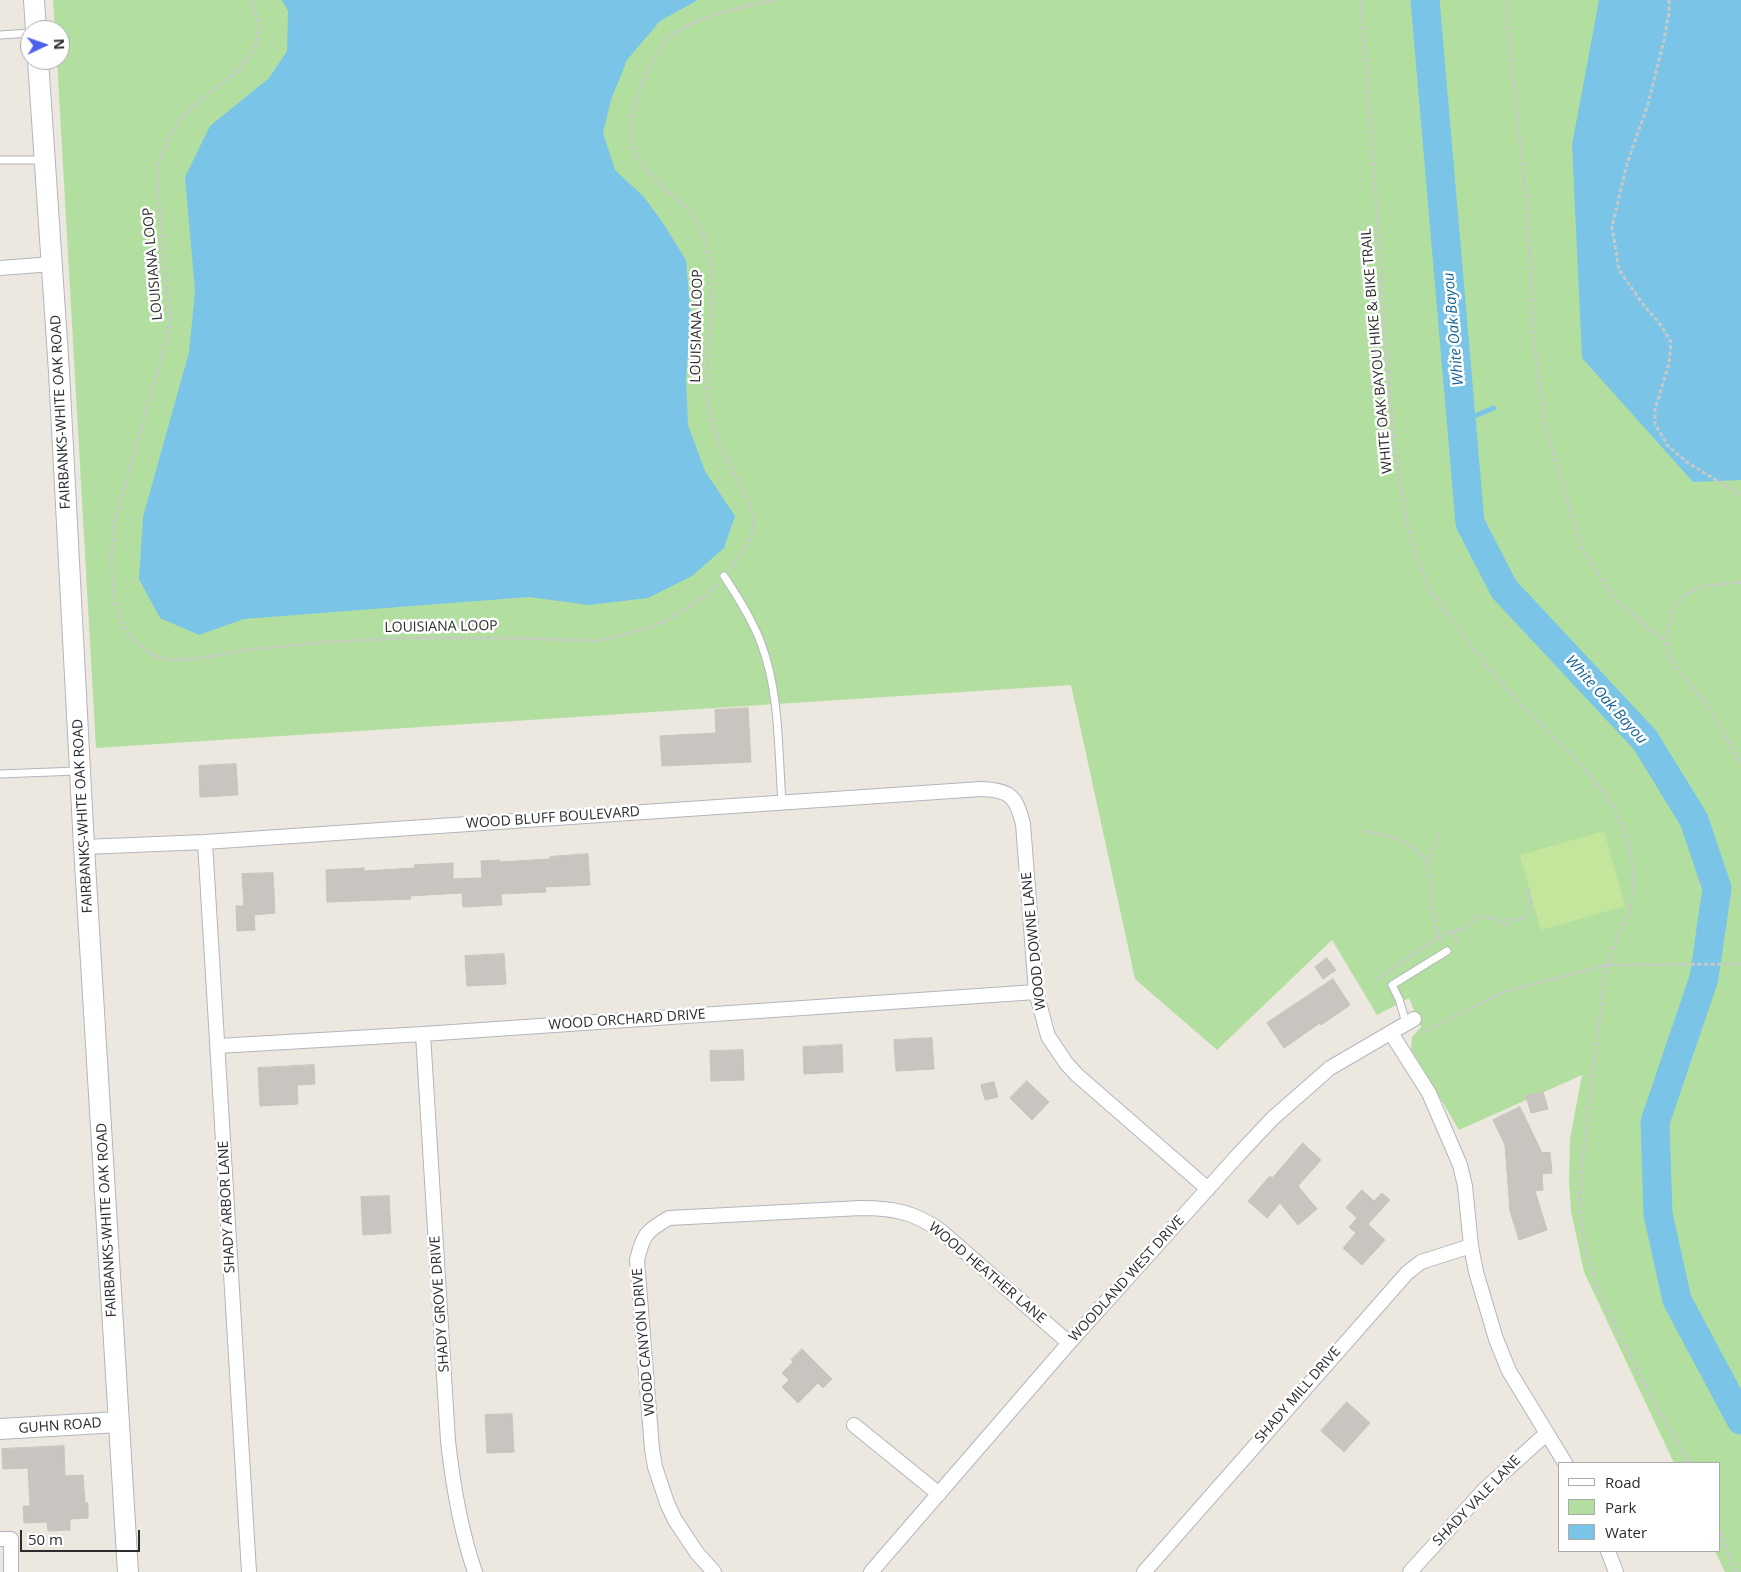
<!DOCTYPE html>
<html>
<head>
<meta charset="utf-8">
<style>
  body { margin:0 }
  #map { position:relative; width:1741px; height:1572px; overflow:hidden; background:#ede8df; font-family:"Open Sans",sans-serif }
  canvas { display:block }
  .legend { position:absolute; left:1558px; top:1462px; width:162px; height:90px; box-sizing:border-box; background:#fff; border:1px solid #ababab; margin:0; padding:6px 9px; list-style:none; font-size:15px; color:#2c2c2c }
  .legend li { display:flex; align-items:center; gap:10px; height:25px }
  .legend b { width:25px; border:1px solid #ababab }
  .north { position:absolute; left:20px; top:20px; width:50px; height:50px; box-sizing:border-box; background:#fff; border:1px solid #ababab; border-radius:50%; rotate:87deg; font-size:14px; font-weight:700; line-height:20px; text-align:center; color:#2c2c2c }
  .north::after { content:''; display:block; margin:auto; width:18px; height:22px; background:#4b62ee; clip-path:polygon(50% 0,100% 100%,50% 72%,0 100%) }
  .scale { position:absolute; left:20px; top:1530px; width:120px; height:22px; box-sizing:border-box; border:2px solid #2c2c2c; border-top:0; padding-left:6px; font-size:15px; line-height:18px; white-space:nowrap; color:#2c2c2c; -webkit-text-stroke:4px #fff; paint-order:stroke }
</style>
</head>
<body>
<div id="map">
<canvas width="1741" height="1572"></canvas>
<ul class="legend">
<li><b style="height:6px;background:#fff"></b>Road</li>
<li><b style="height:14px;background:#b2dfa0"></b>Park</li>
<li><b style="height:14px;background:#7ac5e7"></b>Water</li>
</ul>
<div class="north">N</div>
<div class="scale">50 m</div>
</div>
<script>
const ctx = document.querySelector('canvas').getContext('2d');
ctx.lineJoin = 'round';
function fill(path, color) { ctx.fillStyle = color; ctx.fill(path, 'evenodd'); }
function strokePath(path, color, width, dash) { ctx.strokeStyle = color; ctx.lineWidth = width; ctx.lineCap = dash ? 'butt' : 'round'; ctx.setLineDash(dash || []); ctx.stroke(path); }
function label(font, color, halo, rows, align = 'center') {
  ctx.font = font + ' "Open Sans",sans-serif'; ctx.lineWidth = 5; ctx.setLineDash([]); ctx.textBaseline = 'middle'; ctx.strokeStyle = halo; ctx.fillStyle = color; for (const [text, x, y, turn = 0] of rows) {
    ctx.save(); ctx.translate(x, y); ctx.rotate((+turn || 0) * Math.PI / 180); ctx.textAlign = isNaN(turn) ? turn : align; if (halo) ctx.strokeText(text, 0, 0); ctx.fillText(text, 0, 0); ctx.restore();
  }
}
fill(new Path2D(`
  M53,0h1688v1572h-16l-10,-21h5v-88h-46l-90,-191 -13,-61 -2,-29 1,-43 12,-64 -123,55 -48,-81 1,-12 9,-10 -12,-29 -32,17 -45,-75 -115,110 -82,-71 -64,-294 -975,63 -39,-688h3v-30h-5z`), '#b2dfa0');
fill(new Path2D(`
  M1604,831l21,75 -84,24 -21,-75z`), '#c3e69c');
fill(new Path2D(`
  M282,0h416l-38,21 -33,39 -16,40 -8,33 12,37 29,27 19,26 23,37 5,58 -5,59 2,48 17,46 30,45 -11,32 -32,28 -44,22 -59,7 -60,-8 -285,22 -45,16 -39,-17 -21,-39 4,-62 46,-165 6,-61 -10,-114 25,-51 59,-48 18,-27 1,-40z
  M1599,0h142v480l-48,2 -111,-124 -10,-213z`), '#7ac5e7');
strokePath(new Path2D(`
  M1462,421l32,-13`), '#7ac5e7', 5);
strokePath(new Path2D(`
  M1425,0l45,523 34,66 141,151 49,80 23,68 -13,90 -49,144 3,92 19,86 64,120`), '#7ac5e7', 29);
const building = new Path2D(`
  M748,708l3,54 -89,4 -2,-30 56,-3 -1,-23z
  M236,764l2,31 -38,2 -1,-31z
  M588,854l2,31 -45,2 1,5 -45,2 1,11 -39,2 -1,-14 -52,3 1,3 -84,3 -1,-32 38,-2v3l51,-3 -1,-3 39,-2v16l29,-1 -1,-17 18,-1 1,2 50,-3v-2z
  M273,873l2,40 -21,2 1,15 -18,1 -1,-25h8l-2,-32z
  M504,954l2,30 -39,2 -2,-30z
  M1327,958l9,12 -13,9 -8,-12z
  M1333,979l17,26 -29,20 -1,-2 -36,25 -17,-25z
  M932,1038l2,31 -38,2 -2,-31z
  M842,1045l1,27 -39,2 -1,-27z
  M743,1050l1,30 -33,1 -1,-30z
  M314,1065l1,19 -18,1 1,19 -38,2 -2,-38z
  M1027,1081l22,21 -17,18 -22,-22z
  M994,1082l4,15 -13,3 -4,-15z
  M1543,1092l5,17 -17,4 -5,-17z
  M1520,1107l22,46 8,-1 2,21 -10,1 1,16 -8,1 12,39 -28,10 -9,-29 -5,-66 -12,-25z
  M1303,1143l18,17 -23,26 19,23 -19,16 -18,-22 -13,15 -19,-17 22,-25 2,2z
  M1362,1190l12,11 8,-8 8,7 -22,24 17,16 -23,25 -19,-17 13,-15 -7,-6 8,-9 -11,-10z
  M389,1196l2,37 -28,2 -2,-38z
  M802,1349l30,30 -9,9 -5,-5 -20,20 -16,-16 7,-7 -7,-7 11,-11 -2,-2z
  M1347,1402l23,21 -26,29 -23,-21z
  M512,1414l2,38 -27,1 -2,-38z
  M64,1446l1,30 18,-1 2,28h3v15l-18,1v11l-22,1 -1,-9 -23,1 -1,-17h7l-2,-38 -25,1 -1,-20z`);
fill(building, '#c8c4bf');
strokePath(building, '#c8c3b9', 1);
const lane = new Path2D(`
  M0,35l30,-2
  M0,160h42
  M724,576c14,21 28,43 37,67 19,50 17,107 21,159
  M0,774l77,-3
  M1406,1023l-7,-24 -7,-14 55,-34`);
const street = new Path2D(`
  M0,268l52,-4
  M205,842l44,730
  M84,847l121,-5 776,-53c29,1 35,7 42,35l13,168 12,44 18,27 11,12 131,114
  M1391,1033l38,60 31,72 5,21 6,60 5,26 20,67 13,32 56,92
  M423,1034l25,407c5,45 12,88 27,131
  M218,1046l205,-12 613,-42
  M854,1425l85,69
  M0,1539h11v33
  M1608,1551l8,21
  M714,1572l-17,-19 -22,-33 -8,-17 -12,-36 -3,-18 -15,-189c6,-25 9,-29 32,-42l192,-10c32,0 53,4 80,23l128,112
  M871,1572l198,-229 170,-189 34,-36 57,-50 84,-49
  M1144,1572l263,-299 14,-11 50,-16
  M1410,1572l74,-82 62,-56`);
const secondary = new Path2D(`
  M34,0l2,30
  M38,60l21,312 25,475 44,725
  M0,1429l119,-7`);
strokePath(lane, '#b3b5be', 9);
strokePath(street, '#b3b5be', 16);
strokePath(secondary, '#b3b5be', 22);
strokePath(new Path2D(`
  M251,0l8,25 -2,17 -5,10 -15,19 -40,32 -17,16 -9,16 -12,27 -1,29 12,130 -2,13 -53,186 -4,39 2,31 5,23 10,21 7,8 18,13 11,4 11,1 26,-2 44,-8 81,-8 79,-4h108l86,3 42,-11 22,-8 36,-21 19,-17
  M1361,0l33,444 15,90 21,57 57,75 29,33 59,59 26,31 16,25 10,26 6,28v26l-4,17 -23,54 -25,208 -1,45 7,37 11,35 57,115 35,58
  M1507,0l4,61 17,153 5,122 12,88 36,123 33,51 54,47
  M1669,0v12l-5,28 -16,64 -21,60 -15,63 7,43 26,37 15,17 11,18 -2,22 -14,45v15l13,22 20,17 53,32
  M730,569c8,-10 20,-25 23,-39 4,-22 -19,-53 -28,-73 -8,-17 -14,-36 -17,-54 -2,-13 -1,-28 0,-41 2,-42 10,-89 -5,-128 -12,-33 -50,-48 -66,-78 -10,-19 -7,-38 0,-58 7,-20 17,-45 32,-60 24,-22 74,-31 106,-38
  M1741,582l-42,5 -16,10 -11,15 -5,23 3,24 40,51 31,54
  M1364,831c26,5 48,9 64,32l7,63 7,17
  M1428,863l10,-26 -2,-5
  M1451,932l5,6 1,7
  M1378,979l67,-46 20,-4 11,-12 20,1 3,4 8,3 1,-6c22,5 25,-11 20,-29h2
  M1424,1031l79,-39 103,-27 135,-1
  M1720,1532l16,40`), '#c8c8c8', 3, [4, 2.5]);
strokePath(lane, '#fff', 7);
strokePath(street, '#fff', 14);
strokePath(secondary, '#fff', 20);
label('14px', '#2c2c2c', '#fff', [
  ["LOUISIANA LOOP",153,264,-95],
  ["LOUISIANA LOOP",697,326,-89],
  ["WHITE OAK BAYOU HIKE & BIKE TRAIL",1377,351,-95],
  ["FAIRBANKS-WHITE OAK ROAD",61,412,-93],
  ["LOUISIANA LOOP",441,627,-1],
  ["FAIRBANKS-WHITE OAK ROAD",83,816,-93],
  ["WOOD BLUFF BOULEVARD",553,818,-4],
  ["WOOD DOWNE LANE",1034,941,-96],
  ["WOOD ORCHARD DRIVE",627,1020,-4],
  ["SHADY ARBOR LANE",227,1207,-93],
  ["FAIRBANKS-WHITE OAK ROAD",107,1220,-93],
  ["WOOD HEATHER LANE",987,1273,40],
  ["WOODLAND WEST DRIVE",1127,1279,-48],
  ["SHADY GROVE DRIVE",440,1304,-94],
  ["WOOD CANYON DRIVE",644,1342,-95],
  ["SHADY MILL DRIVE",1298,1395,-49],
  ["GUHN ROAD",60,1426,-4],
  ["SHADY VALE LANE",1477,1501,-46]
]);
label('italic 15px', '#176496', '#fff', [
  ["White Oak Bayou",1454,329,-95],
  ["White Oak Bayou",1606,700,48]
]);
</script>
</body>
</html>
